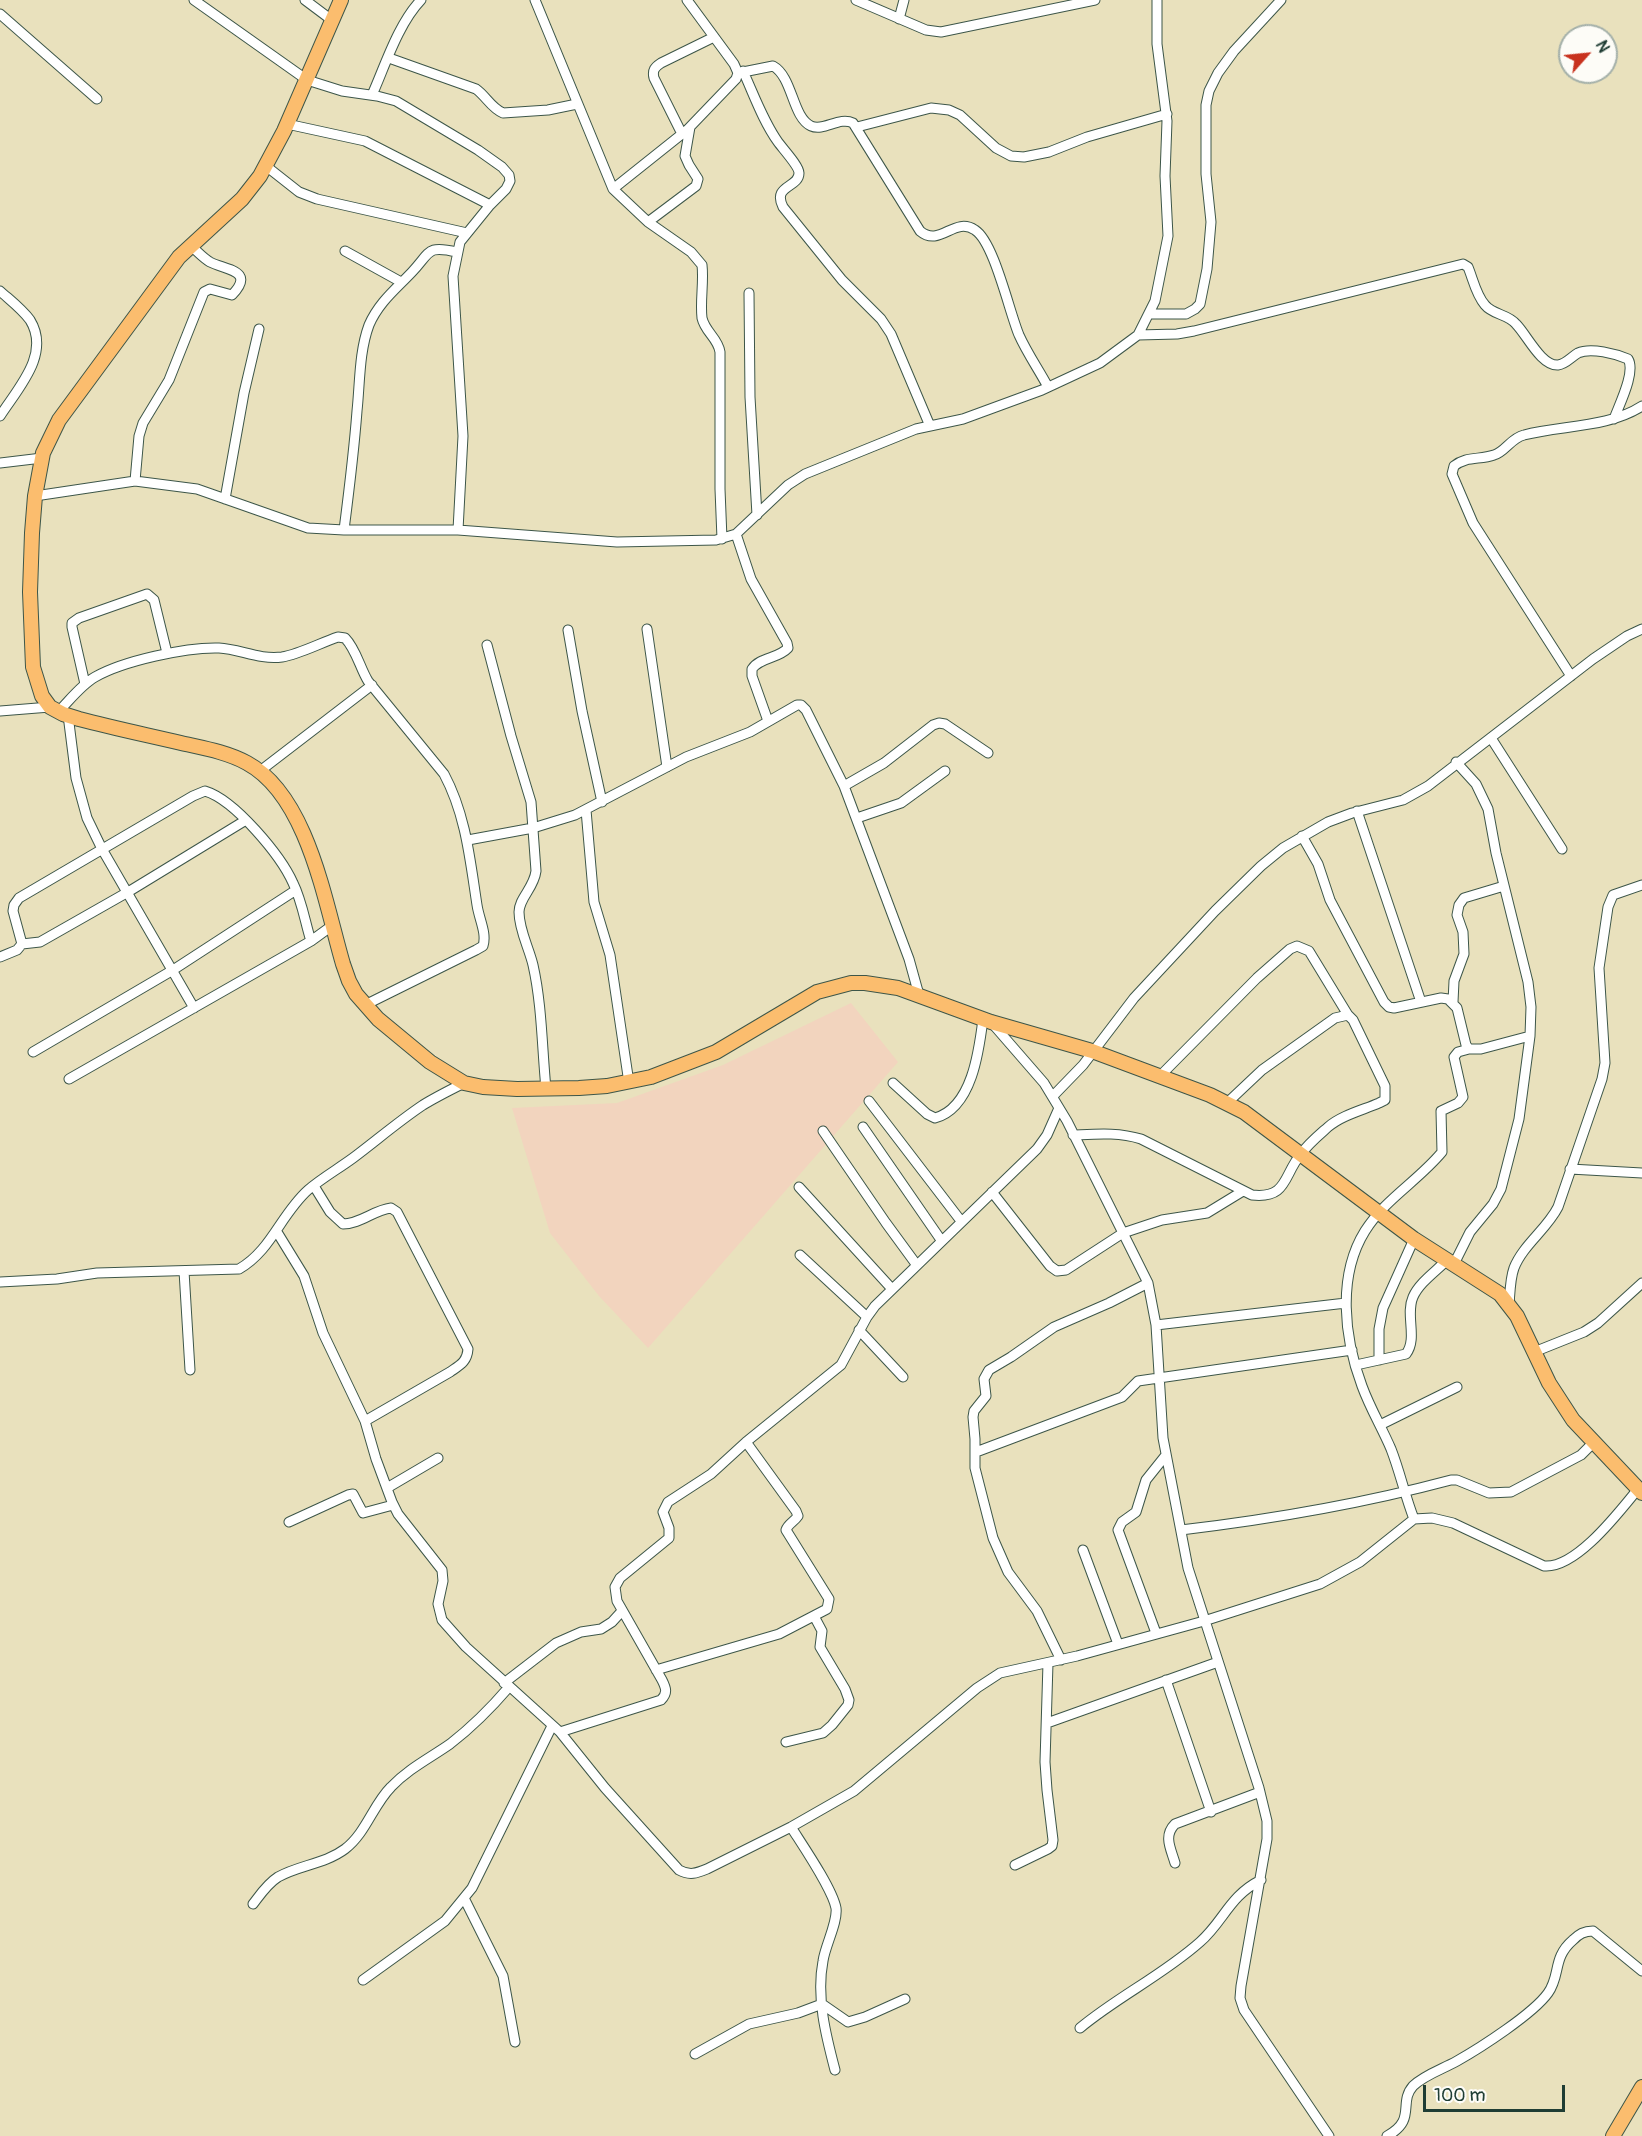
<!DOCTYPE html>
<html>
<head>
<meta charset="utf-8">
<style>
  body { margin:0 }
  #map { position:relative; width:1642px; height:2136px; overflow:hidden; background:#e9e1bd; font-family:Pangolin,sans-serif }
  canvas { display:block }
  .north { position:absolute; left:1558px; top:24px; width:60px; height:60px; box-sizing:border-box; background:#fdfcf7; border:2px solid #a4b0a9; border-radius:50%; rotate:63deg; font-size:16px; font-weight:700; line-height:24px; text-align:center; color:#1f3d34 }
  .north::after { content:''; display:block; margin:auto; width:21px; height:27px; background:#c8321e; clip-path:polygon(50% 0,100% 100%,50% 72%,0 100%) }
  .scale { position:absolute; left:1423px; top:2085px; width:142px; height:27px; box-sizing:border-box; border:3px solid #1f3d34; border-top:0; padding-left:8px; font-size:18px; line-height:21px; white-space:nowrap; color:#1f3d34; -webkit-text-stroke:4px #fdfcf7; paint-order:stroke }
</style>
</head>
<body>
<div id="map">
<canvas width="1642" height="2136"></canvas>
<div class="north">N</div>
<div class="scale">100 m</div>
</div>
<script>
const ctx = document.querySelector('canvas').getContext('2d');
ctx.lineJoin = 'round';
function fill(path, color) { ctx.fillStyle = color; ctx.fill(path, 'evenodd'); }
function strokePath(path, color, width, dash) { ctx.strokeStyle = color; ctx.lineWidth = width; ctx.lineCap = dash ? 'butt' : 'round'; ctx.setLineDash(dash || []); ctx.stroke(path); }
fill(new Path2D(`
  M851,1003l47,59 -250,286 -49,-52 -49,-63 -38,-125 105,-5 106,-38z`), '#f2d4be');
const minor = new Path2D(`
  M194,0l113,80 35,11 35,5 19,5 82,49 24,17 7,8 1,6 -4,8 -16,16 -30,37 -7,34 10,160 -5,94
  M305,0l28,21
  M535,0l78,189 74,-59 49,-51 2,-6 -4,-9 -47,-64
  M856,0l70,30 15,2 154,-32
  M0,14l97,85
  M899,19l5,-19
  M389,58l87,31c10,7 15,19 27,24l45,-3 29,-6
  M743,71c11,24 20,50 35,71 5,7 21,24 21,31 0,15 -27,12 -16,34l59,73 39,39 10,15 39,92
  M738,73l35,-7c20,11 19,51 38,60 13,6 28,-10 42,-3l67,108c20,17 34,-15 55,-1 19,12 34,81 44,105 8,18 20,35 29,52
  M372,95c13,-29 26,-71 49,-95
  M287,124l78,17 125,64
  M857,127l74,-19 18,2 11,5 36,33 15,8 13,1 25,-5 38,-15 80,-23
  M682,134l-28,-56c-2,-8 1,-11 7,-15l53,-26
  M266,166l33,26 18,7 150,34
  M613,189l35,33 43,30 11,13c2,17 -2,36 0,53 3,14 16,20 18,34v137l2,50
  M648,222l48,-36 2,-7 -9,-14 -4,-9 5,-29
  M345,251l56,31
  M0,291c10,9 22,18 30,29 21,34 -12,68 -30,96
  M749,293l1,104 7,118
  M1150,314h36l9,-5 5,-5 7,-35 4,-47 -5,-48v-69l3,-14 9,-18 16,-22 47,-51
  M1138,335l39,-1 17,-3 269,-67 5,3c5,12 8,28 17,38 8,10 23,9 31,19 11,11 25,42 42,41 8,-1 13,-8 20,-12 13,-6 38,1 50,6 8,13 -9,46 -14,60
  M0,463l42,-5
  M135,481l4,-45 4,-13 26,-43 35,-88 6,-3 22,6c24,-25 -7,-25 -22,-33 -7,-4 -13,-11 -19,-16
  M35,496l100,-15 62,8 111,39 36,2h114l159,12 99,-2 20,-6 52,-49 17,-11 111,-45 47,-10 79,-29 58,-27 38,-28 17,-34 13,-65 -3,-60 2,-55 -10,-77v-44
  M225,499l19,-106 15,-64
  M344,530c5,-39 10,-79 13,-119 3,-28 2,-59 12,-86 10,-23 27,-36 43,-53 19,-20 14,-27 45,-20
  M736,534l15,45 36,64 1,5c-10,11 -28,9 -36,21v7l16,45
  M647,629l20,138
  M568,630l14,81 20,91
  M487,645l24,91 20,66 5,69c-2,17 -17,27 -17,41 0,18 10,36 14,53 9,40 9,83 13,124
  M1571,676l-98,-153 -21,-49 2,-8c12,-10 26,-6 40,-11 11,-3 17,-17 30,-20 38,-10 84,-7 118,-29
  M85,684l-13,-57v-4l7,-5 68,-24 7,6 13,53
  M0,711l50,-4
  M58,712c12,-12 23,-27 37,-35 28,-16 91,-30 124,-29 21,1 40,12 63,9 18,-3 38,-14 56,-20l7,1c11,11 15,30 23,43l76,93c22,41 26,86 33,131 2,14 10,28 6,41l-7,4 -111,55
  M68,715l8,63 11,40 15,31 92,159
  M1491,738l71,111
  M260,771l112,-86
  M586,810l8,92 16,53 19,128
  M1357,811l64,191
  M857,818l44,-15 44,-32
  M1302,836l16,28 12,36 54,102 5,5 5,1 47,-10 7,1 9,9 9,37 3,4h12l49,-13
  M468,840l65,-12 42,-13 111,-58 64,-25 47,-27h4l5,5 38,76
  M22,944l18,-2 88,-50 118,-72
  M0,957l17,-7 5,-6 -9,-33 1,-6 5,-7 174,-102 12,-5c30,9 76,65 88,92 9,18 12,39 18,58
  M919,995l-10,-36 -65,-173 40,-23 49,-38 6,-2 6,1 43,29
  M1453,1002l1,-21 10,-27 -1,-22 -6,-17 2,-10 5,-7 40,-12
  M991,1022l53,61 23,38 81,162 8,42 7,113 25,130 71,220 8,33v18l-26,147 -1,12 4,12 85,126
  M33,1052l140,-82 123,-80
  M1160,1076l97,-98 33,-29 7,-3 12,5 39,64
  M69,1079l242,-138 22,-16
  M893,1083l34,31 8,4c37,-10 44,-67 48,-99
  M1053,1096l30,-31 51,-67 81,-87 46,-45 22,-18 45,-26 24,-9 51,-13 25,-14 165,-127 34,-23 15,-7
  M869,1101l92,120
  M863,1127l78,113
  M823,1131l63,92 30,41
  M1073,1135c24,-1 45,-3 68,4l111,56c36,4 31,-20 49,-41 7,-10 18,-19 27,-27 14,-12 35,-17 51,-24l6,-3v-14l-32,-66 -5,-5 -13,3 -73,52 -35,33
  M1570,1169l72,4
  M314,1186l16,26 13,12c17,0 31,-14 48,-16l6,4 71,137c-1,13 -8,16 -18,23l-85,49
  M799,1187l93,102
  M992,1192l58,74 7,5 9,-1 57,-37 39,-13 45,-7 36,-22
  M277,1232l27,44 19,57 42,88 11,38 16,43 6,12 44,56 1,11 -5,23 4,16 24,27 94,85 45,56 74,82c11,6 18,3 28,-1l84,-42 63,-36 123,-103 23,-15 77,-17 127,-35 116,-37 40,-22 54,-43 18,-1 21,5 91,43c32,3 75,-54 94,-77
  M800,1255l67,62
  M1453,1266l17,-34 23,-28 8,-15 18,-70 11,-83 1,-29 -3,-25 -32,-129 -8,-44 -12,-25 -20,-22
  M184,1271l6,99
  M0,1282l57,-3 40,-6 142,-4c32,-18 42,-55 69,-79 14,-12 30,-21 45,-32 24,-18 46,-37 70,-53 13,-8 27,-15 41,-22
  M1509,1305c1,-12 1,-26 5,-37 9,-23 33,-39 44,-61l44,-128 3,-16 -6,-95 9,-61 5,-12 29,-10
  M1156,1325l190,-22
  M859,1330l44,47
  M1534,1352l50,-20 14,-9 44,-40
  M1379,1360v-31l4,-21 31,-69
  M1356,1365l50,-11c12,-16 -1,-39 7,-57 6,-14 22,-25 33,-36
  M1380,1425l77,-38
  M976,1452l146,-55 16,-16 214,-31
  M387,1488l51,-30
  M1414,1519c-9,-23 -14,-47 -23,-70 -9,-21 -21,-41 -29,-63 -18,-48 -25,-110 3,-155 20,-32 53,-50 77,-79l-1,-41 17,-8 5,-6 -9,-40 4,-5 11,-3
  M289,1522l59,-27 5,-1 10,19 30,-8
  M1181,1530c93,-11 180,-26 270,-50h6l32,13 22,-1 70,-37 12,-12
  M1083,1550l35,94
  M1156,1633l-38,-103 4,-8 14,-10 10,-32 20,-25
  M1061,1660l-24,-49 -29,-39 -15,-34 -18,-70v-29l-2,-22 1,-6 12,-15 -2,-17 5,-9 22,-13 43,-30 55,-24 39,-20
  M656,1670l123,-36 48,-25 2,-10 -43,-69c2,-6 8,-8 12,-14l-2,-5 -50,-69
  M1166,1680l45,132
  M504,1683l52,-40 25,-11 20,-3 11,-7 10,-11
  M1047,1723l171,-61
  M560,1732l101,-32c7,-7 5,-12 1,-20l-45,-79 -2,-14 5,-9 49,-40v-10l-6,-16 5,-10 43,-28 35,-32 95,-77 26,-48 8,-11 162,-157 10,-14 12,-27
  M786,1742l37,-9 9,-8 16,-20 1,-5 -4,-11 -25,-42 2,-16 -8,-15
  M791,1827c12,19 41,61 45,81 2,14 -11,38 -13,53 -7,36 3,75 12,109
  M1175,1863c-4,-14 -12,-27 0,-39l85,-32
  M1015,1865l33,-16 4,-3 1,-6 -6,-50 -2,-28 3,-99
  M464,1898l39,78 12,66
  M253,1904c7,-9 14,-20 25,-27 21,-12 47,-13 67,-28 21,-16 28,-44 46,-62 17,-18 39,-29 59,-43 22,-17 41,-36 59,-57
  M363,1980l82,-59 27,-33 80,-162
  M1080,2028c37,-31 83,-53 120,-86 24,-21 29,-46 61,-62
  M695,2054l54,-30 49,-11 24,-9 26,18 17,-5 40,-18
  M1387,2136c30,-16 11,-33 26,-50 11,-11 30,-17 44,-25 23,-13 76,-47 91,-68 13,-18 4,-35 25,-53 6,-6 11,-9 20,-9l49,40`);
const highway = new Path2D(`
  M341,0l-57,131 -24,45 -18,23 -63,58 -120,163 -16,33 -8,43 -3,37 -2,59 3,75 9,29 8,11 13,7 16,5c34,9 68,16 102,24 22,5 46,9 66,20 61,33 78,140 96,201l6,17 7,13 22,25 52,43 34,21 19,4 34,2 62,-1 28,-2 44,-9 65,-25 101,-60 34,-9h14l33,5 93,34 101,29 118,44 34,17 170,127 86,55 17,22 32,67 24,37 69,73
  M1613,2136l29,-49`);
strokePath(minor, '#3d5649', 11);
strokePath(highway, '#3d5649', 16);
strokePath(minor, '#fff', 9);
strokePath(highway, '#fbbd6e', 14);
</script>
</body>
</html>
